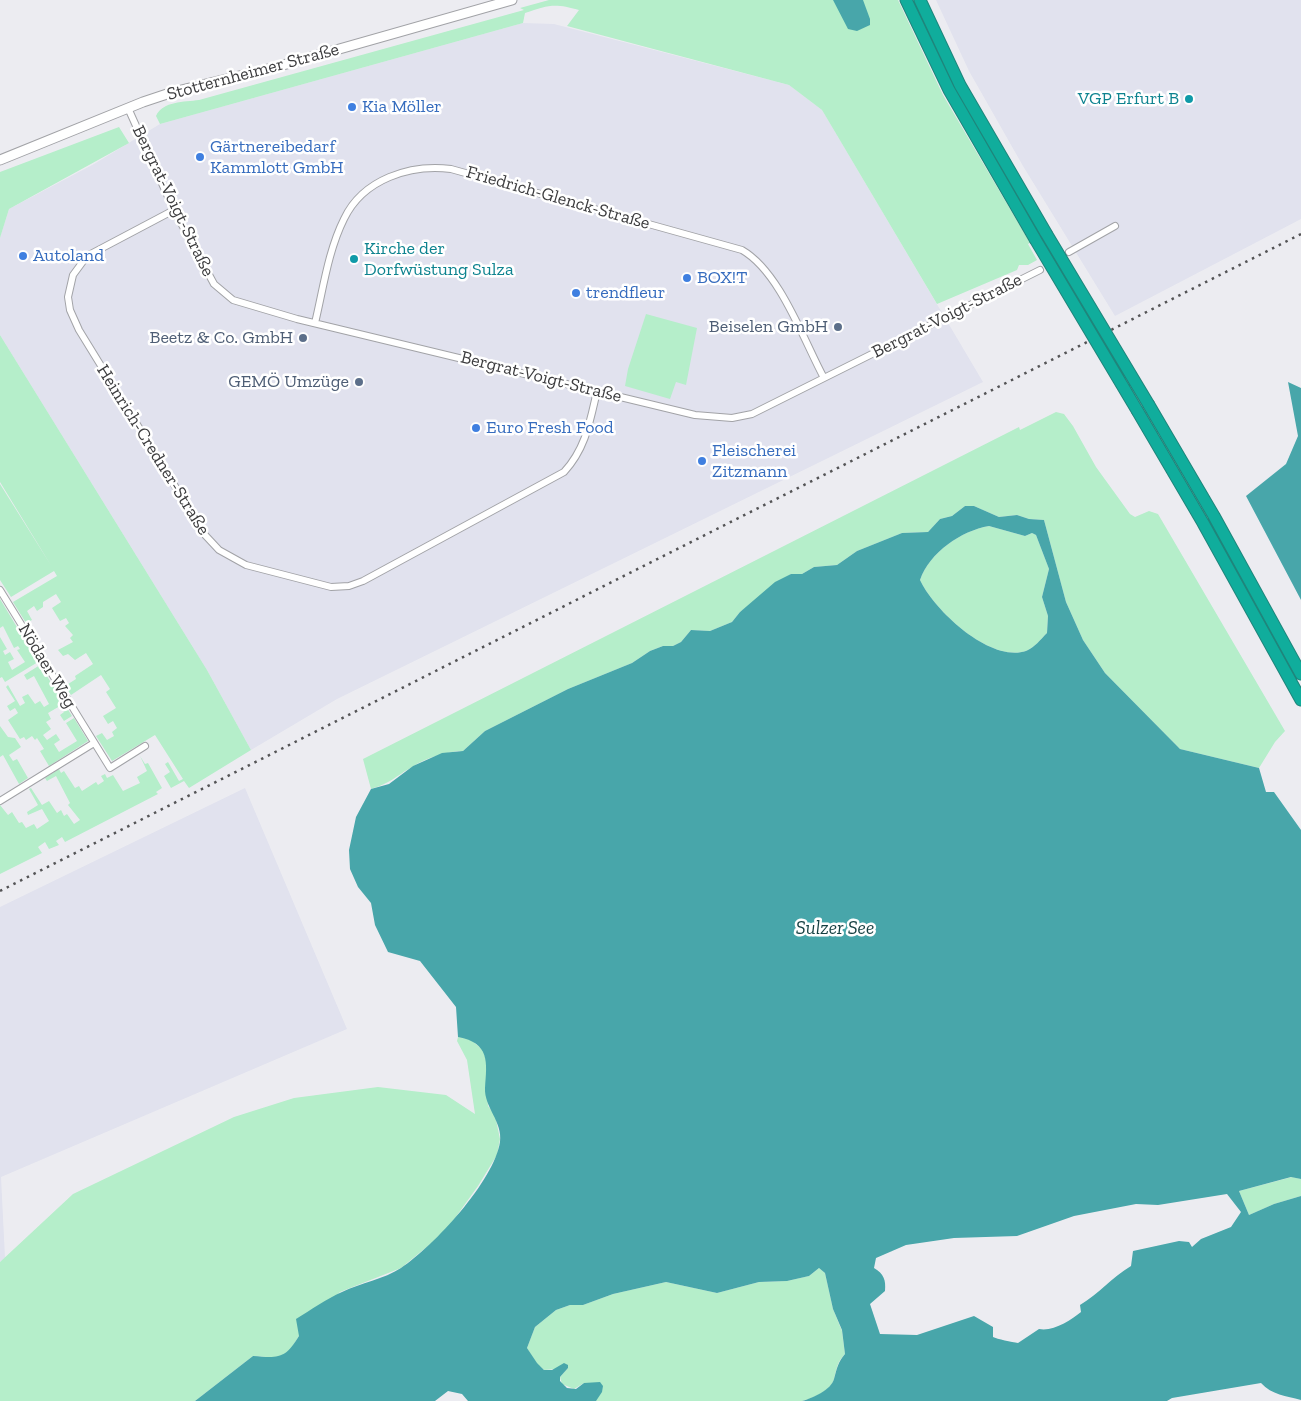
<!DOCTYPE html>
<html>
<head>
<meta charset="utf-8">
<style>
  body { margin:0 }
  canvas { display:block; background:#ececf1 }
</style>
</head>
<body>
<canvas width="1301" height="1401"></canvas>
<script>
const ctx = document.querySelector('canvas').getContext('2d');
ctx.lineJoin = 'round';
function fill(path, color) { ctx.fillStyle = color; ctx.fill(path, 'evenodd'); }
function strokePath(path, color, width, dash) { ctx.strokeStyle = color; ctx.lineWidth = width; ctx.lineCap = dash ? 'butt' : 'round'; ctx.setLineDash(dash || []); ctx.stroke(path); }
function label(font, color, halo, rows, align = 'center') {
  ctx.font = font + ' "Zilla Slab",serif'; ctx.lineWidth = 5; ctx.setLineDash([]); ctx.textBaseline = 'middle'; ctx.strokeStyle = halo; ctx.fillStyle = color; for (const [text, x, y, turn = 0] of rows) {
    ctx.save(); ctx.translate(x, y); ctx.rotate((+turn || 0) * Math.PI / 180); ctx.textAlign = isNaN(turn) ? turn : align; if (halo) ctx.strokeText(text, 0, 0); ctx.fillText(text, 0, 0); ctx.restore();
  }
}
fill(new Path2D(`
  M936,0h365v219l-186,97 -92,-150 -54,-95z
  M523,23l31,1 235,61 33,25 161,272 -646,317 -86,51 -44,-80 -207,-335v-97l9,-29 85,-45 66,-40z
  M245,788l102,241 -346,148 4,81 -5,4v-355z`), '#e1e2ee');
fill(new Path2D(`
  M549,0h349l45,95 87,148 -2,1 9,16 -9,5h-9l-2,5 -80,34 -115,-194 -33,-25 -222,-59 12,-16c-24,-7 -31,-5 -54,3l-2,10 -363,101 -4,-8c7,-15 28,-14 43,-16l325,-90 -4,-2z
  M119,127l10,16 -120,66 -9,29v-66z
  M646,314l51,14 -11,57 -10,-3 -6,17 -45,-13 3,-17z
  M0,335l207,335 44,80 -62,38 -5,-7 -13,7 -7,-12 6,-4 -5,-8 3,-2 11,19 4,-2 -28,-44 -43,26 -16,-25 6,-3 5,7 7,-4 -2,-4 5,-4 -4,-7 -5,3 -5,-8 13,-8 -10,-16 4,-3 -9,-14 -30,20 -6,-9 11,-7 -1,-3 18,-12 -7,-11 -11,7 -7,-6 -5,2 -5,-6 15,-8 -3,-4 3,-3 -8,-9 4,-3 -3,-5 -6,3 -8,-13 9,-6 -5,-8 -13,8v5l-6,4 -3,-5 -7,5 5,9 -6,3 -13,-21 44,-26 -3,-5 -43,26 -11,-17v-96l52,83 -52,-85z
  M1056,412l8,2 9,12 23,41 34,47 5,3 14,-6 9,3 127,217 -10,11 -16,26 -79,-19 -75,-76 -22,-33 -17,-38 -22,-82 -15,-1 -12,-4 -18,2 -25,-11h-9l-13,10 -12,3 -12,13 -26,1 -45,18 -20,14 -23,2 -12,7h-11l-51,38 -8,10 -22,9 -19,-1 -10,12 -8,4h-10l-13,5 -18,12 -64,26 -83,42 -22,20c-15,0 -38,7 -51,16 -16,9 -21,16 -41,22l-8,-30 656,-332 1,3z
  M989,526l36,10 7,-3 4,2 13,34 -7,28 6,19 -1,17c-6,6 -13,15 -21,18 -36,12 -92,-41 -106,-71 10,-28 41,-49 69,-54z
  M0,599l38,63 -33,20 -3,-5 -2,1v-41l7,12 -4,2 2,4 5,-3 4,7 -6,3 4,8 13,-8 -8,-12 3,-1 -2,-3 -4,2 -11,-22 -3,2z
  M40,665l32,51 -8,5 -4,-6 4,-3 -4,-6 -12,7 3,6 -5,3 5,7 -8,6 4,5 9,-6 4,6 -6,4 5,8 18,-11 -11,-18 8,-5 14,23 -39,25 -9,-15 4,-2 -7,-11 -2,2 -3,-4 -6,4 -2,-3 -4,2 -12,-19 10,-7 -3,-5 -5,3 -3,-5 8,-5 -9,-14 2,-2 12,21 5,-3 -3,-6 6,-3 7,10 5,-3 4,6 5,-3 -15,-28 -7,4 -3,-5z
  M0,726l8,11 7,1 6,9 -12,8 4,6 4,-2 11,19 -9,6 -16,-29 -3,2z
  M140,756l5,8 3,-1 14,25 -6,4 2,2 -93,48 -3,-5 -6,4 3,4 -10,4 -4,-7 -7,5 4,6 -42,21v-69l8,10 4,-3 7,11 3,-1 4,6 8,-4 3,5 12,-8 -7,-12 -14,6 -1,-3 11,-7 -9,-16 2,-1 11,17 7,-4 8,12 4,-3 3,6 3,-2 7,10 6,-4 -12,-15 2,-2 -14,-27 -9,5 -2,-3 14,-9 2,4 3,-2 11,17 4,-2 3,5 14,-9 2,3 6,-4 -3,-5 4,-2 2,4 6,-3 10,16 17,-8 -3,-6 10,-6z
  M458,1037l12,2 13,11 4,13 -1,17 2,26 7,9 5,24 -3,16 -19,31 -33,46 -44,36 -61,24 -41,44 -9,14 -11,8 -26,-2 -58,45h-195v-139l73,-68 161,-77 60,-19 84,-11 68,8 29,19 -8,-54 -10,-19z
  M1292,1177l9,2v17l-27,8 -25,11 -10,-24z
  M819,1268l6,5 8,36 9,22 3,23c-8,8 -8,14 -11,25 -3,12 -21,19 -32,22h-206l-12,-18 -10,6 -12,-5 -2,-7 8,-9 -24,2 -8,-7 -9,-15 8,-21 21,-17 14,-5h13l30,-11 53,-12 51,11 42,-11 28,-1 22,-5z`), '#b5eeca');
fill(new Path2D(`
  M833,0h30l7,19v6l-13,6 -9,-2z
  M1288,382l13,6v212l-55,-104 40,-32 12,-28z
  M965,506h9l25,11 18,-2 12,4 15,1 22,82 17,38 22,33 75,76 79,19 7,24h8l27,38v349l-10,-2 -52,14 10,24 25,-11 27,-8v204c-15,-4 -29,-5 -40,-17l-89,15 -5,3h-365c11,-3 29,-11 32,-22 3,-11 4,-17 11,-25l-3,-24 -9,-21 -8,-36 -6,-5 -10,8 -22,5 -28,1 -42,11 -51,-11 -53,12 -30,11h-13l-14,5 -21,17 -8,21 10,15 7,7h8l12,-7 4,2v3l-8,9v4l7,7 9,1 8,-6 16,-1 3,4 -1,6 -6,9h-128l-6,-7 -14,-3 -13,10h-240l58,-45c26,2 32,3 46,-20l-3,-17c15,-9 30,-20 46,-27 19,-9 42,-13 59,-24 33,-22 93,-87 99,-126 3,-20 -16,-35 -15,-54 2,-26 5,-45 -27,-51l-2,-30 -36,-46 -32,-9 -13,-27 -4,-22 -13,-16 -8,-18 -1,-19 7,-33 15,-28 18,-5 24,-18 29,-13 21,-2 22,-20 83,-42 64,-26 18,-12 13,-5h10l8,-4 10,-12 19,1 22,-9 8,-10 35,-30 16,-8h11l12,-7 23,-2 20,-14 45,-18 26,-1 12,-13 12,-3zM989,526l36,10 7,-3 4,2 13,34 -7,28 6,19 -1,17c-6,6 -13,15 -21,18 -36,12 -92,-41 -106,-71 10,-28 41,-49 69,-54zM1227,1194l14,18 -10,15 -30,12 -9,8 -3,-5 -10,-1 -46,10 -2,15c-19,11 -32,28 -51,39l1,7c-10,8 -28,20 -42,17l-21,14c-6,-1 -21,-4 -25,-6v-10l-19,-11 -57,19 -37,-1 -10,-30 15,-13c1,-11 -1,-17 -11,-23l2,-10 30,-13 48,-7 63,-2 57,-20 62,-12 22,1z`), '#48a6aa');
const street = new Path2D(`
  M128,108l46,102 40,74 19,16 64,19 398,96 37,3 20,-4 288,-144
  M174,210l-87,46 -14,19 -5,22 2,13 9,20 126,205 14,15 27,15 85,22 18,-1 14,-5 201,-109c22,-24 26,-51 33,-81
  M1069,252l46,-26
  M315,323c8,-33 13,-72 29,-104 19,-40 66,-55 107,-50l291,81c38,22 61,89 82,128
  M0,590l110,178 35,-22
  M0,801l94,-58`);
const secondary = new Path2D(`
  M0,160l143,-58 30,-10 103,-25 236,-67`);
const highway = new Path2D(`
  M906,0l43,90 86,149
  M920,0l40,85 86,148
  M1149,405l65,111 87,158
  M1138,412l65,111 98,177`);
strokePath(street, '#a2a3a7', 8);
strokePath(secondary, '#a2a3a7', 11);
strokePath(highway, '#1f857b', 13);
strokePath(street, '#fff', 6);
strokePath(secondary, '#fff', 9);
strokePath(highway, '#10ad9c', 11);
strokePath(new Path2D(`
  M0,891l1301,-657`), '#545456', 2.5, [2.5, 5]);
const highwayBridge = new Path2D(`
  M1046,233l103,172
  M1035,239l103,173`);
strokePath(highwayBridge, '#1f857b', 13, []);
strokePath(highwayBridge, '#10ad9c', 11);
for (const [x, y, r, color] of [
  [1189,99,5,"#0f9aa8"],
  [352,107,5,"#3f7fe0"],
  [200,157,5,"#3f7fe0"],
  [23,256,5,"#3f7fe0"],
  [354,259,5,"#0f9aa8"],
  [687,278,5,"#3f7fe0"],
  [576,293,5,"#3f7fe0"],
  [838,327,5,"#5c6f8a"],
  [303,338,5,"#5c6f8a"],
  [359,382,5,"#5c6f8a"],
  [476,428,5,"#3f7fe0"],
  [702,461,5,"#3f7fe0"]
]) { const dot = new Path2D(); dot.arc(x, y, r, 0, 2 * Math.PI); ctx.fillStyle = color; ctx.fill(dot); strokePath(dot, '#fff', 2); }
label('18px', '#3c3c3e', '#fff', [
  ["Stotternheimer Straße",253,72,-15],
  ["Friedrich-Glenck-Straße",558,198,16],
  ["Bergrat-Voigt-Straße",173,201,64],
  ["Bergrat-Voigt-Straße",947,316,-27],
  ["Bergrat-Voigt-Straße",541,377,14],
  ["Heinrich-Credner-Straße",153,450,58],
  ["Nödaer Weg",47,666,59]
]);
label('18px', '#0d838f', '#fff', [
  ["VGP Erfurt B",1179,99],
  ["Kirche der",364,249,"left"],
  ["Dorfwüstung Sulza",364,270,"left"]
], 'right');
label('18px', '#366cbe', '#fff', [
  ["Kia Möller",362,107],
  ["Gärtnereibedarf",210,147],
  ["Kammlott GmbH",210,168],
  ["Autoland",33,256],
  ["BOX!T",697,278],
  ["trendfleur",586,293],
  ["Euro Fresh Food",486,428],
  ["Fleischerei",712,451],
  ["Zitzmann",712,472]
], 'left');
label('18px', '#4e5e75', '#fff', [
  ["Beiselen GmbH",828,327],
  ["Beetz & Co. GmbH",293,338],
  ["GEMÖ Umzüge",349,382]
], 'right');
label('italic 19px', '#143f41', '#fff', [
  ["Sulzer See",835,929]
]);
</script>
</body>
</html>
